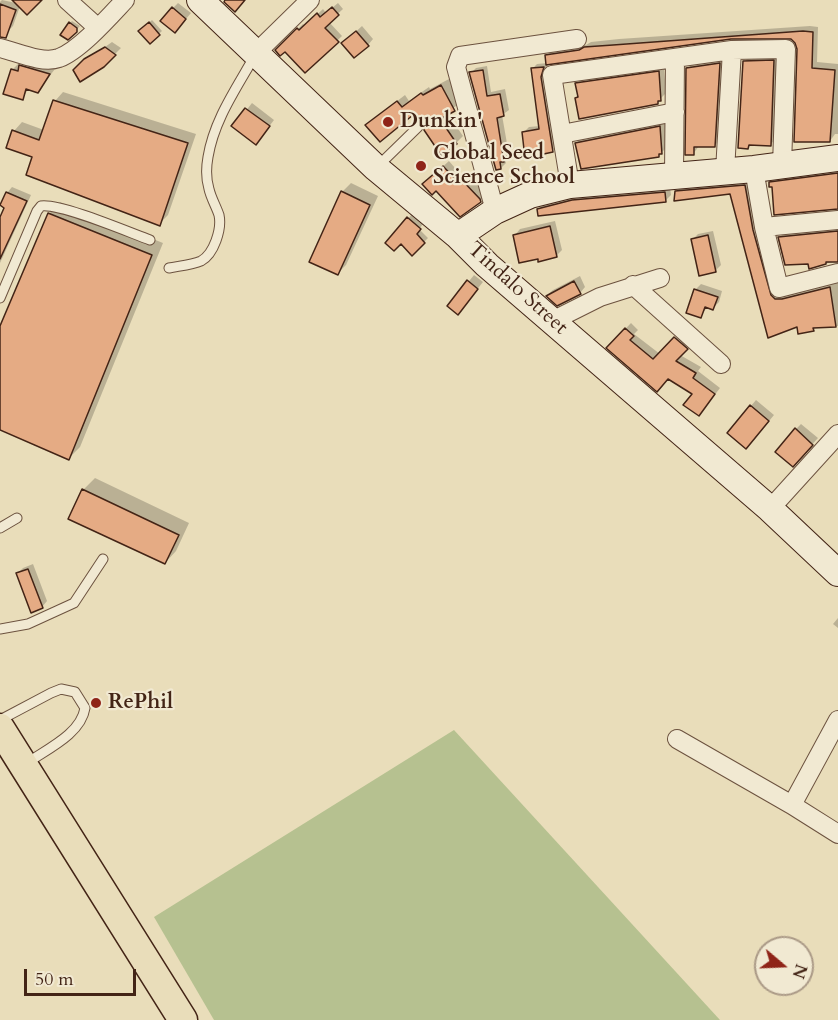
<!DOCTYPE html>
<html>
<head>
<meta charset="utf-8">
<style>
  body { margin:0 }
  #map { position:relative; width:838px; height:1020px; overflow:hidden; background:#e9ddba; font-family:Cardo,serif }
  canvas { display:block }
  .north { position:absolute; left:754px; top:936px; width:60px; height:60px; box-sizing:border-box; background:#f1e9d2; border:2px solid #ab9a87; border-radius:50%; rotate:109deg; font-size:16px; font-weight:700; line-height:24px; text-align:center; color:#432416 }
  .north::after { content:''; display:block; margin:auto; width:21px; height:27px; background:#8f2418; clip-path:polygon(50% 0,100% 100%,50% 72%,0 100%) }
  .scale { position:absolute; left:24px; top:969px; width:112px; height:27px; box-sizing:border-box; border:3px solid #432416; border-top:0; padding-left:8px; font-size:18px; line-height:21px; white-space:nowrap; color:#432416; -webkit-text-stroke:4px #f1e9d2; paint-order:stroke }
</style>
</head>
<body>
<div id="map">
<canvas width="838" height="1020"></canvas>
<div class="north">N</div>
<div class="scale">50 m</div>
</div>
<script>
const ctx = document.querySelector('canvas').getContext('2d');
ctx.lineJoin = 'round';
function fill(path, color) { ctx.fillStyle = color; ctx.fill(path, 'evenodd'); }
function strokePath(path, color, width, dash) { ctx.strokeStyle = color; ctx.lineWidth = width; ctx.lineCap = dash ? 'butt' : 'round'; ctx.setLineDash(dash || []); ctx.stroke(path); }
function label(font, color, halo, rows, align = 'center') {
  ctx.font = font + ' Cardo,serif'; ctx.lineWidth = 4.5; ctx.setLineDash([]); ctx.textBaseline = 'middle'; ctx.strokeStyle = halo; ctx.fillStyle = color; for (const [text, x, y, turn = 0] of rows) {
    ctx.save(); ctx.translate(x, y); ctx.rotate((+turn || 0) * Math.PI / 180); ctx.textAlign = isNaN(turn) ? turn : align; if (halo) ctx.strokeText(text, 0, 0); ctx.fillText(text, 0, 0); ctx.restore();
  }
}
fill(new Path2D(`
  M454,730l266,290h-506l-60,-103z`), '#b6c190');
fill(new Path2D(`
  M2,0l14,3 2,-3h22l-20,6 -7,20 -6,6 -7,-3v-27z
  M178,3l13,10 -11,13 -7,-18z
  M338,3l5,6 -14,13 13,14 -37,35 -20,-21h-8l26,-26 2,2 18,-17 3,4z
  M152,20l10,11 -12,11 -10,-11z
  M72,21l8,5 -12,12 2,-15z
  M362,26l11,13 -5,6 -19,-7z
  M810,26l8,1 -1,35 21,2v70h-3l-5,7 -33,-99 -5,-4 -62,-1 -182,27 -3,7 12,75 -5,5 -28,-19 5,-5 11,-1 -8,-57 5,-5 11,-1 -2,-7 6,-6 34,-5 5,-3 28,-3z
  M112,42l9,6 -18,18 -22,-2z
  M779,55l-3,83 -5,6h-20l-3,3 -4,-85 6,-6z
  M725,58l-5,82 -6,6h-15l-6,8 -5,-86 5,-5z
  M26,61l29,8 -17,22 -9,-3 -7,11 -10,-29 6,-6 3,1z
  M487,66l4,26 14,-3 4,21 -7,5 7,40 -4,3 1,5 -5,5 -30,-95 5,-5z
  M664,67l2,26 -9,9 -81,-4 3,-2 -3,-12 6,-6z
  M449,79l12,23 -14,11 16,23 -7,7 -42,-30 -39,5 30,-23 4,6 20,-14 1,2z
  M63,92l133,42 -28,81 -9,9 -125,-67 -20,-26 8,-9 22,8 11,-29z
  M252,103l22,17 -13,17 -27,-11z
  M665,122l2,25 -9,9 -82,-13 6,-5z
  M449,161l12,14 4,-4 20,22 1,2 -6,6 -51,-22z
  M838,169v38l-65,-21 -3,-3 6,-6z
  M750,180l23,105 65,-4v45l-22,1 -3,3 -15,-5 -29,11 -37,-144h-56l6,-6z
  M351,183l27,13 -32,69 -8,8 4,-81z
  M12,187l19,8 -31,68v-42l6,-14 1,-14z
  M670,187l1,8 -6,6 -127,8 6,-5 35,-9z
  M60,202l103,41 -83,204 -11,11 -69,-30v-98l49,-116z
  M412,214l11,10 -4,5 9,9 -16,16 -11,-12 -14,1z
  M555,221l7,29 -6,6 -17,1 -24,-22 5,-6z
  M838,227v34l-28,6 -1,-5 -29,-25 5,-5z
  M713,231l8,34 -6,6 -22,-32 5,-5z
  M474,275l9,7 -20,25 -14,-1z
  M580,276l5,11 -5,6 -22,11 -11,-9 6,-5z
  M701,284l21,7 -3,11 -6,6 -5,-2 -7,10 -6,-26z
  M631,323l7,7 -4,4 26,20 21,-21 11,10 -12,12 21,12 -3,4 22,17 -16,21 -10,-16 -26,-16 -60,-30z
  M756,400l18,15 -22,27 -23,-10z
  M801,424l17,14 -20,22 -2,-31z
  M95,478l94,45 -13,28 -11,12 -82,-73z
  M33,564l14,37 -5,6 -25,-33 6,-6z
  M838,618v10l-5,-4z`), '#0003');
const building = new Path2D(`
  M12,0h30l-15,15z
  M225,0h20l-10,12 -11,-10z
  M0,4l16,6 -10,28 -6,-1z
  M172,7l14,12 -11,14 -15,-12z
  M332,7l7,8 -14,13 14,14 -34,31 -20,-21 -5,4 -5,-6 22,-22 2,2 18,-17 3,4z
  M69,22l8,6v4l-9,8 -8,-5z
  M149,22l11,13 -10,9 -12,-13z
  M356,31l13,15 -15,12 -13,-15z
  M803,31l10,1 -1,36 23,2 -5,72h-36l3,-93 -2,-6 -4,-4h-60l-185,26 -1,-10 34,-5 5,-3 29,-2z
  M105,47l11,8 -12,12 -24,15 -7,-12 11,-11z
  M774,60l-3,86 -22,-1 -1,4 -10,-1 5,-87z
  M720,63l-5,84h-21v8h-9l1,-87z
  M19,65l31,9 -12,19 -12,-4 -3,11 -20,-6 8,-25 7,2z
  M544,67l-3,10 12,75 -28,6 -3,-26 17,-3 -8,-61z
  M483,70l4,26 13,-2 4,22 -7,2 7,44h-4l1,7 -5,1 -27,-98z
  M659,71l2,30h-3v3l-79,15 -4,-21 3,-1 -3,-14z
  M441,85l14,26 -15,8 17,25 -16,11 -17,-25 -1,-7 -6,-3 -4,-5 -33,27 -15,-17 32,-24 5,6 19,-14 2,2z
  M53,100l135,43 -28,83 -134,-51 6,-18 -26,-9 6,-18 27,10z
  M245,108l25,18 -14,19 -25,-19z
  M660,126l2,28h-3v3l-78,12 -6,-26z
  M443,166l12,13 3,-3 22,23 1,3 -21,15 -24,-26 -4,4 -10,-11z
  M838,173v36l-64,6 -2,-28h-3v-5z
  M745,185l8,45 18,65 4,4h7l48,-12 6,40 -23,1 1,3 -16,3 -1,-7 -29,11 -38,-144 -56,7 1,-10z
  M341,191l29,14 -32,70 -29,-13z
  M6,192l21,9 -27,58v-42l4,-9 -4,-3z
  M665,192l1,10 -128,14 -1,-7 35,-9z
  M48,213l104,42 -83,205 -69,-30v-104z
  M407,217l14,12 -4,5 8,9 -13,13 -11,-12 -7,7 -9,-8z
  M550,226l7,31 -19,5v-3l-19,4 -6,-28z
  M838,231v31h-12v2l-17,5 -1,-5 -23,1 -7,-28z
  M708,235l8,37 -17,4 -8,-37z
  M467,280l11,9 -20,26 -11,-9z
  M574,281l7,13 -24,12 -11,-10z
  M694,289l24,8 -5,13 -8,-3 -4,11 -15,-5z
  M625,328l9,8 -4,4 23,19 21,-22 14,12 -12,12 20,12 -3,5 22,16 -16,22 -16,-11 9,-11 -24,-15 -11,13 -51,-44z
  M750,405l19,16 -23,28 -19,-16z
  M795,428l18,17 -20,22 -18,-15z
  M82,489l97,46 -14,29 -97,-45z
  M28,569l15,39 -12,5 -15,-40z`);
fill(building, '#e5ab84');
strokePath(building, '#432416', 1.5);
const lane = new Path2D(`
  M378,166l40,-39
  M169,268c10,-2 23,-3 32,-7 13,-7 21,-32 18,-46 -3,-9 -8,-17 -10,-26 -3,-10 -3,-21 -1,-32 6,-37 28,-68 46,-100
  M0,298l37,-87 4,-5c19,-3 87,26 109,34
  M0,528l17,-10
  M0,629l28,-5 46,-21 29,-44
  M0,720l51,-27 10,-4 14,3 10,16c-4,26 -38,41 -58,55`);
const street = new Path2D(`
  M67,0l31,28
  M0,48c17,4 42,16 59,10 21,-8 50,-41 66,-58
  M257,52l53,-52
  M562,134l113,-22
  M754,169l10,58 15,61 59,-15
  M725,171l7,-121
  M674,175l1,-117
  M570,185l-18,-110 180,-25 54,-1 -4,116
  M495,211l-39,-144 4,-11 117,-17
  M764,227l74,-7
  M633,285l88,79
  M552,321l48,-24 60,-19
  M770,509l68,-75
  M838,720l-46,85 46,29
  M677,739l115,66`);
const secondary = new Path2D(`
  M200,0l176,168 82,68 29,29 283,244 68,64
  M458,236l37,-25 35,-16 40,-10 184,-16 84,-11`);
const primary = new Path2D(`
  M0,728l183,292`);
strokePath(lane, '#6c523f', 11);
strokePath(street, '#6c523f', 20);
strokePath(secondary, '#432416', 28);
strokePath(primary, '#432416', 31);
strokePath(lane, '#f1e9d2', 9);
strokePath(street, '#f1e9d2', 18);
strokePath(secondary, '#f1e9d2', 26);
strokePath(primary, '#e9ddba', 28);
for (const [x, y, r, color] of [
  [388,122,6,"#8f2418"],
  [421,166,6,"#8f2418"],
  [96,703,6,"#8f2418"]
]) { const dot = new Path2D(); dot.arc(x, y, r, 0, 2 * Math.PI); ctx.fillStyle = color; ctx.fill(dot); strokePath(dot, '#f1e9d2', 2); }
label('bold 21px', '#432416', '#f1e9d2', [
  ["Dunkin'",400,122],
  ["Global Seed",433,154],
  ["Science School",433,178],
  ["RePhil",108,703]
], 'left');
label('21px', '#432416', '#f1e9d2', [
  ["Tindalo Street",517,289,42]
]);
</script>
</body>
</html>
